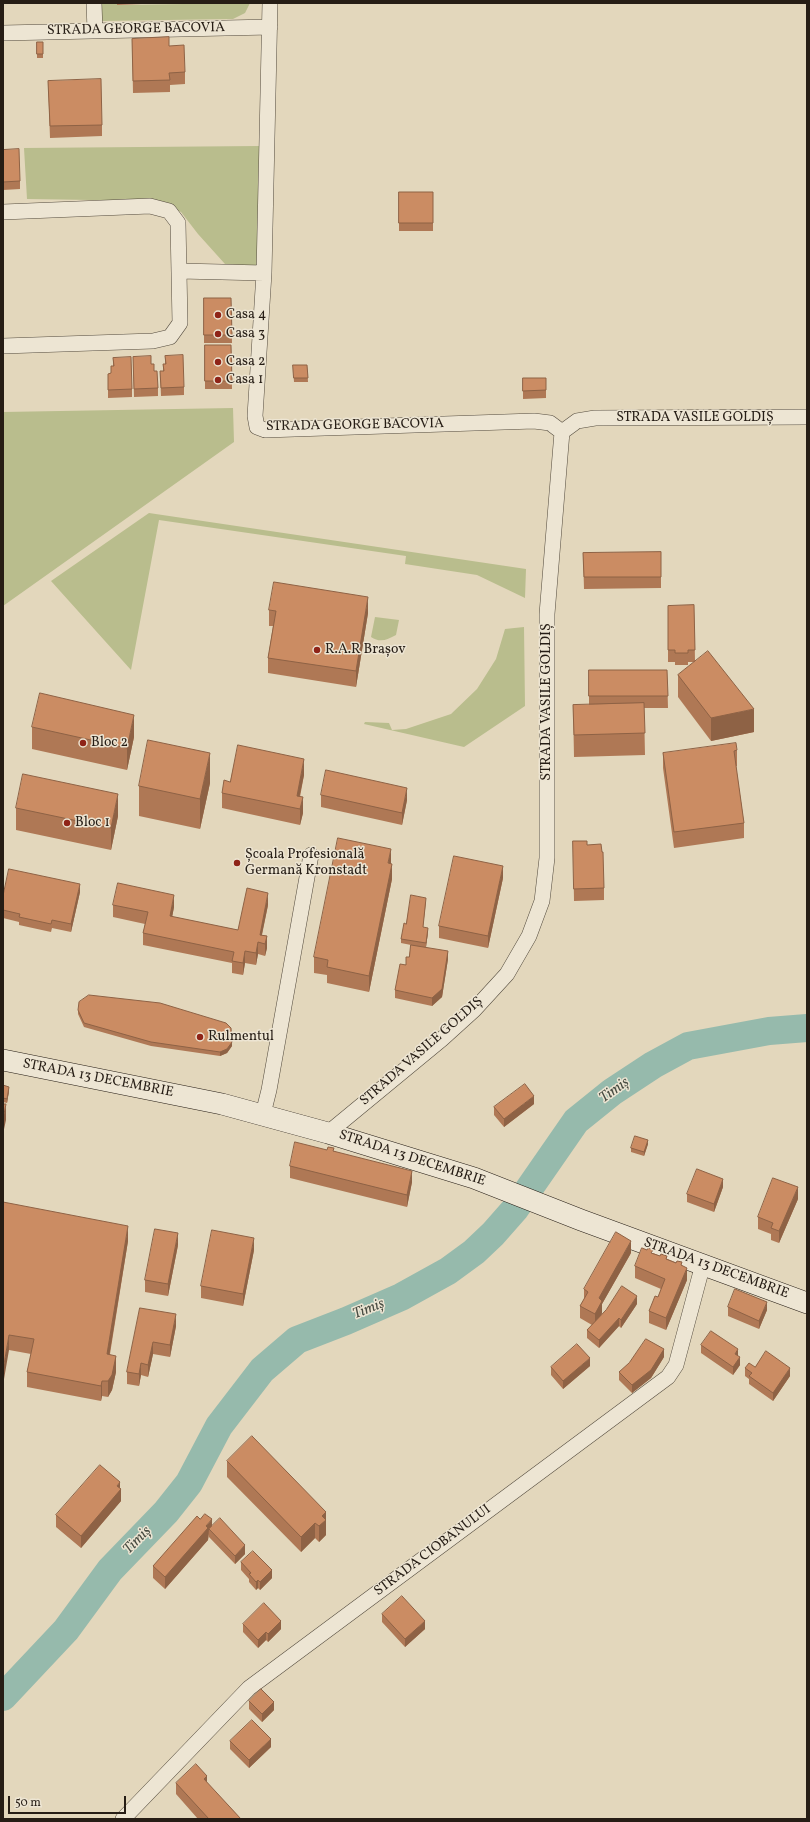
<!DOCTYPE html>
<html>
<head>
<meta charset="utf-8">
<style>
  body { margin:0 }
  #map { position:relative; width:810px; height:1822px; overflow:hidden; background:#e3d7bc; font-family:Vollkorn,serif }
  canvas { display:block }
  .frame { position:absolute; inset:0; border:4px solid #261d15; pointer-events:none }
  .scale { position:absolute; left:8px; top:1796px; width:118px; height:18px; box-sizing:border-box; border:2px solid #261d15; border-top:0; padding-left:5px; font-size:12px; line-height:14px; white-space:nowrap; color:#261d15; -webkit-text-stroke:3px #ede5d3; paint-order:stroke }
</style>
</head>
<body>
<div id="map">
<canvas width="810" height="1822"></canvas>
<div class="frame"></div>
<div class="scale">50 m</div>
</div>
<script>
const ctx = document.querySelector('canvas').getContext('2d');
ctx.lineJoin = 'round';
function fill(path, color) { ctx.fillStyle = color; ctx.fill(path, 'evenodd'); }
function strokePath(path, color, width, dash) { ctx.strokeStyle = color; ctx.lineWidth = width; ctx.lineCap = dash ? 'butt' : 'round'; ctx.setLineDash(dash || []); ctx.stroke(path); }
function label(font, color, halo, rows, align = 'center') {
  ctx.font = font + ' Vollkorn,serif'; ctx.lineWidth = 3; ctx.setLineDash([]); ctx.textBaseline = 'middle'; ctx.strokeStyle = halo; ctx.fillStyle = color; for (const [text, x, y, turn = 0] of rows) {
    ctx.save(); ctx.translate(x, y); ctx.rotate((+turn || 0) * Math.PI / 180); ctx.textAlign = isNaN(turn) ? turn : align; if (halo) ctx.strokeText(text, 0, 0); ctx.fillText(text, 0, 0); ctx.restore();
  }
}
fill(new Path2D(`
  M102,3h15v2l133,-2 -5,10 -12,6 -131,2z
  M259,146l-1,121 -33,-3 -27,-30 -17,-22 -25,-11 -129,-2 -3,-51z
  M233,408l1,34 -231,164v-194z
  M149,513l377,56 -1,29 -48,-23 -72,-11 1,-8 -247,-36 -28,150 -80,-89z
  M375,617l24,3 -3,15c-9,5 -16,8 -25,2z
  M524,627l1,79 -61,41 -100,-23 1,-2 24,1 3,7 14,-1 45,-15 26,-25 19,-30 9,-30z`), '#b9bd8d');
strokePath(new Path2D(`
  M3,1697l63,-67 44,-60 56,-58 23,-29 30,-57 43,-56 35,-30 49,-19 55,-24 47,-26 26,-19 19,-18 22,-25 61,-88 36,-29 41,-27 35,-19 81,-15 38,-3`), '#96baac', 28);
const minor = new Path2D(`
  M94,3l1,28
  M270,3l-6,270 -9,143 2,11 8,3 269,-9 16,2 12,9
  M3,33l267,-6
  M3,212l147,-6 19,5 9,12 2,100 -10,14 -17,4 -150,5
  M180,271l84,2
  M562,432l15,-11 18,-3 212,-1
  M263,1114l6,-24 42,-235
  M328,1133l114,-94 32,-29 33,-36 22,-38 13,-35 5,-43v-244l15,-182
  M123,1819l126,-131 419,-311 8,-12 27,-101`);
const secondary = new Path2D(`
  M3,1060l219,44 106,29 146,45 107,42 226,83`);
strokePath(minor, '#554c3f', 16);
strokePath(secondary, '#261d15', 22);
strokePath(minor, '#ede5d3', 15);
strokePath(secondary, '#ede5d3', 21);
fill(new Path2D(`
  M117,3h49l-49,2z
  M132,39l37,7 16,26v12l-15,1v7l-37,1z
  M37,42h6v16h-6z
  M48,81l54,44v11l-52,2z
  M3,150l17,31v8l-17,1z
  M399,192h34v39h-34z
  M204,298h27l1,45h-28z
  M205,345h26l1,44h-27z
  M165,356l19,31v8l-23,1 -1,-25h3v-7h2z
  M133,357l18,7 3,7 4,17v8l-24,1z
  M113,358l19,31v8l-24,1v-24l3,-1v-7h2z
  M293,365h14l1,17h-14z
  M523,378h23v20l-23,1z
  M661,552v36l-77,1 -1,-36z
  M694,605l1,56 59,71 -43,9 -33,-44v-22l16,-13h-6v3h-13v-3h-7v-56z
  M269,610l99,3 -12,74 -88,-14v-15l5,-32h-4z
  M589,670h78l1,38h-24l1,47 -71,2 -1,-52h16z
  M32,727l102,10 -7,33 -95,-21z
  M737,750v16h-1l8,57v15l-70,10 -11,-80v-15z
  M304,775l-4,22 3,16 -3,12 -78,-17v-15l8,-11z
  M210,783l-10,46 -61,-13v-30z
  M321,795l86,5 -5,25 -81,-18z
  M16,808l102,8 -7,34 -95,-20z
  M573,841l14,4 15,7 2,36v12l-30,1z
  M391,864l1,15 -23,113 -42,-9v-8l-13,-2v-16z
  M503,878l-15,70 -49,-10v-12z
  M80,892l-9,40 -19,-4 -1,4 -32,-7v-3l-16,-4v-22z
  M426,902l-3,25 5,5 -2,15 22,12 -6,38 -10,9 -37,-8v-8l14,-33 2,-12 -10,-2v-4l5,-15z
  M113,905l61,2 -2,10 66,13 30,-25 -6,30 5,1v12l-2,8 -7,-2 -2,11 -11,-2 -2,12 -11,-2v-10l-89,-18v-12l2,-9 -32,-7z
  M78,1010l154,36 -5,7 -7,3 -69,-10 -67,-19 -6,-13z
  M3,1085l6,6 -2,12 -4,-1z
  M534,1104l-30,23 -10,-12v-8z
  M648,1144l-4,12 -13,-4v-4z
  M327,1150l7,1 78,31 -5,25 -117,-29v-12z
  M723,1187l-9,25 -27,-10v-8z
  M798,1199l-19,44 -8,-3v-6l-13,-5v-12z
  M3,1202l125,39 -18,113 6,18 -4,18 -4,7 -6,-1 -1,5 -74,-14v-15l4,-18 -22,-4z
  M178,1245l-10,51 -23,-4v-12z
  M254,1250l-11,56 -42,-8v-12z
  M631,1253l-29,51v9l-1,2 36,-11 -16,24 -2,-2 -20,22 -12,-10v-8l5,-5 -12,-7v-12l4,-7v-10z
  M653,1253l29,12 5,15 -21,50 -17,-7v-12l9,-14 3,-8 -26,-11v-12z
  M728,1307l39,3 -8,19 -31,-13z
  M140,1308l36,18 -6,31 -17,-3 -5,23 -7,-2 -2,11 -12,-2v-12z
  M701,1345l37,11 2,9 -7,10 -32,-22z
  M664,1357l-13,21 -19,15 -13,-13v-8z
  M590,1366l-27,23 -12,-14v-8z
  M755,1367l35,9 -17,25 -24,-17v-5l-4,-3v-8z
  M227,1461l99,67v7l-7,7 -4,-4 -14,14 -74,-75z
  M120,1489l1,12 -40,47 -25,-21v-12z
  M200,1519l45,35 -10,10 -26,-27v-3l-1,6 -43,49 -12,-11v-12z
  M241,1562l31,16 -12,12 -2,-2 -2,2 -7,-8v-3l-8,-9z
  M382,1614l43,15 -20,18 -23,-25z
  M243,1624l38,5 -13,13 -2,-2 -8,8 -15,-16z
  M249,1701l25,9 -12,12 -13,-13z
  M230,1741l41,6 -22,21 -19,-19z
  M176,1783h31l34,36h-43l-22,-25z`), '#af7855');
fill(new Path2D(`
  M368,597v16l-12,74v-16z
  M754,709v23l-43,9v-23z
  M134,715v22l-7,33v-22z
  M210,753v30l-10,46v-30z
  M304,759v16l-7,33v-12z
  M407,788v12l-5,25v-12z
  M118,794v22l-7,34v-22z
  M303,797v16l-3,12v-16z
  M391,849v16l-3,-2z
  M392,864v15l-23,113v-16z
  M503,866v12l-15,70v-12z
  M80,884v8l-9,40v-8z
  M268,893v12l-8,38v-8z
  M174,895v12l-4,21v-12z
  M428,928v4l-2,15v-4z
  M267,936v12l-2,8v-12z
  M258,942v12l-2,11v-12z
  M245,951v12l-2,12v-12z
  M448,951v8l-6,38 -10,9v-8z
  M232,1042v4l-5,7 -7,3v-4z
  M9,1087v4l-2,12v-4z
  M534,1096v8l-30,23v-8z
  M6,1104v16l-3,14v-15z
  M648,1140v4l-4,12v-4z
  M412,1171v11l-5,25v-12z
  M723,1179v8l-9,25v-8z
  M798,1187v12l-19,44v-12z
  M128,1226v15l-21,128v-15z
  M178,1233v12l-10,51v-12z
  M254,1238v12l-11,56v-12z
  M631,1241v12l-29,51v9l-7,13v-12l4,-16z
  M687,1268v12l-21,50v-12z
  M637,1296v8l-16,24v-8z
  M767,1302v8l-8,19v-8z
  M176,1314v12l-6,31v-12z
  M619,1318v8l-20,22v-8z
  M9,1335v15l-6,35v-15z
  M153,1342v12l-5,23v-12z
  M664,1349v8l-13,21 -19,15v-8z
  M738,1349v8l-3,-3z
  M116,1356v16l-4,18 -4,7v-16z
  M740,1357v8l-7,10v-8z
  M590,1358v8l-27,23v-8z
  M141,1363v12l-2,11v-12z
  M790,1368v8l-17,25v-8z
  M102,1381v15l-1,5v-15z
  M4,1399v16l-1,4v-16z
  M120,1482v8l1,-1v12l-40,47v-12z
  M326,1512v23l-7,7v-16l3,-10z
  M212,1519v12l-3,-2 -1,11 -43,49v-12z
  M315,1523v15l-14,14v-15z
  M245,1545v9l-10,10v-8z
  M272,1570v8l-12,12v-8z
  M258,1580v8l-2,2v-8z
  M281,1621v8l-13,13v-8z
  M425,1621v8l-20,18v-8z
  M266,1632v8l-8,8v-8z
  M274,1702v8l-12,12v-8z
  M271,1739v8l-22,21v-8z
  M207,1776v12l-3,-9z`), '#8e6245');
const building = new Path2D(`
  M169,37v9l15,-1 1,27 -16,1 1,7 -37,1 -1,-42z
  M37,42h6v12h-6z
  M101,79l1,46 -52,1 -2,-45z
  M19,149l1,32 -17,1v-32z
  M399,192h34v31h-34z
  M204,298h27l1,37h-28z
  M205,345h26l1,36h-27z
  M183,355l1,32 -23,1 -1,-17h4l-1,-7h3l-1,-8z
  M151,356v8h3v7h3l1,17 -24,1 -1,-32z
  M131,357l1,32 -24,1v-16l3,-1v-7h3l-1,-8z
  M293,365h14l1,13h-14z
  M523,378h23v12l-23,1z
  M661,552v25h-77l-1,-24z
  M274,582l94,15 -12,74 -88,-13 8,-47 -7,-1z
  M694,605l1,45h-7v3h-13v-3h-7v-44z
  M708,651l46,58 -43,9 -33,-43z
  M589,670h78l1,26h-79z
  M40,693l94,22 -7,33 -95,-21z
  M644,703l1,30 -71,2 -1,-30z
  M148,740l62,13 -10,46 -61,-13z
  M736,743l1,7 -3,1 10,72 -70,9 -11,-79z
  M238,745l66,14 -7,37 6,1 -3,12 -78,-16 2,-13 6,2z
  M326,770l81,18 -5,25 -81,-18z
  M23,774l95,20 -7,34 -95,-20z
  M338,838l53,11 -3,14 4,1 -23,112 -42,-9 1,-7 -14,-3z
  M573,841h14v4l14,-1 1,8h1l1,36 -30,1z
  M454,856l49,10 -15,70 -49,-10z
  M9,869l71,15 -9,40 -19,-4 -1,4 -32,-7 1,-3 -17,-4v-14z
  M118,883l56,12 -4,21 68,14 9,-42 21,5 -8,42 7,1 -2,8 -7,-2 -2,11 -11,-2 -2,12 -11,-2 2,-9 -91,-19 5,-21 -35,-7z
  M411,895l15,3 -3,29 5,1 -2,15 -25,-4 3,-16 2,1z
  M411,945l37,6 -6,38 -10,9 -37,-8 5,-26 6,1v-8h3z
  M89,995l71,8 66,20 5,5 1,14 -5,7 -7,3 -69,-10 -67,-19 -6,-13 1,-8z
  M525,1084l9,12 -30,23 -10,-12z
  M3,1085l6,2 -2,12 -4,-1z
  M3,1104h3l-3,15z
  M635,1136l13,4 -4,12 -13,-4z
  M295,1142l32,8 1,-3 6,1 -1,3 79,20 -5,24 -117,-29z
  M697,1169l26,10 -9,25 -27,-10z
  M773,1178l25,9 -19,44 -8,-3 2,-5 -15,-6z
  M3,1202l125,24 -21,128 9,2 -4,19 -4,6h-6l-1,5 -74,-14 7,-33 -25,-4 -6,35z
  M155,1229l23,4 -10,51 -23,-4z
  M212,1230l42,8 -11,56 -42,-8z
  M616,1232l15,9 -32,57 3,3 -7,13 -15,-8 8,-14 -4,-3z
  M642,1248l5,2 1,-2 5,2 -2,3 9,3 1,-2 6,2 -1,3 10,4 1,-2 5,1 -1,3 6,3 -21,50 -17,-7 6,-15 3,1 7,-18 -30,-13z
  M622,1286l15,10 -16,24 -2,-2 -20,22 -12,-10 19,-20z
  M735,1289l32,13 -8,19 -31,-14z
  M140,1308l36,6 -6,31 -17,-3 -5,23 -7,-2 -2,11 -12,-2z
  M711,1331l27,18 -3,5 5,3 -7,10 -32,-22z
  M646,1339l18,10 -13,21 -19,15 -13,-13 10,-9z
  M577,1344l13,14 -27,23 -12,-14z
  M766,1351l24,17 -17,25 -24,-17 3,-3 -7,-5 4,-5 6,4z
  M252,1436l74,76 -4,4 4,4 -7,6 -4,-3 -14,14 -74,-76z
  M100,1465l20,17 -3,4 4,3 -40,47 -25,-21z
  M205,1514l7,5 -6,7 2,2 -43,49 -12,-11 44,-50 3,3z
  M220,1518l25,27 -10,11 -26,-27z
  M253,1551l19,19 -12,12 -2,-2 -2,2 -7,-8 2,-1 -10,-11z
  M402,1596l23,25 -20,18 -23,-25z
  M264,1603l17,18 -13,13 -2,-2 -8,8 -15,-16z
  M261,1689l13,13 -12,12 -13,-13z
  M252,1720l19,19 -22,21 -19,-19z
  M196,1764l11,12 -3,3 37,40h-32l-33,-36z`);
fill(building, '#cb8c63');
strokePath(building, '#8e6245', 1);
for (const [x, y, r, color] of [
  [218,315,4,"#8f2418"],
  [218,334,4,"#8f2418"],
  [218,362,4,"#8f2418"],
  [218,380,4,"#8f2418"],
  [317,650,4,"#8f2418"],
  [83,743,4,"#8f2418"],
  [67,823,4,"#8f2418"],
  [237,863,4,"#8f2418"],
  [200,1037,4,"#8f2418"]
]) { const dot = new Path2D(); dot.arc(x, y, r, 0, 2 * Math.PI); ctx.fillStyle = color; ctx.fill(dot); strokePath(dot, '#ede5d3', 1.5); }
label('14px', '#261d15', '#ede5d3', [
  ["STRADA GEORGE BACOVIA",136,30,-1],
  ["STRADA VASILE GOLDIȘ",695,418],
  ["STRADA GEORGE BACOVIA",355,426,-1],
  ["STRADA VASILE GOLDIȘ",547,702,-90],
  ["STRADA VASILE GOLDIȘ",422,1052,-41],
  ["STRADA 13 DECEMBRIE",98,1079,11],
  ["STRADA 13 DECEMBRIE",412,1159,18],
  ["STRADA 13 DECEMBRIE",716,1269,20],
  ["STRADA CIOBANULUI",433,1551,-37]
]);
label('14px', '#261d15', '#ede5d3', [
  ["Casa 4",226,315],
  ["Casa 3",226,334],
  ["Casa 2",226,362],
  ["Casa 1",226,380],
  ["R.A.R Brașov",325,650],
  ["Bloc 2",91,743],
  ["Bloc 1",75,823],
  ["Școala Profesională",245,855],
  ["Germană Kronstadt",245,871],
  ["Rulmentul",208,1037]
], 'left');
label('italic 15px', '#484c42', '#ede5d3', [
  ["Timiș",615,1091,-36],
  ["Timiș",369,1310,-22],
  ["Timiș",138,1541,-46]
]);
</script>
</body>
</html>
